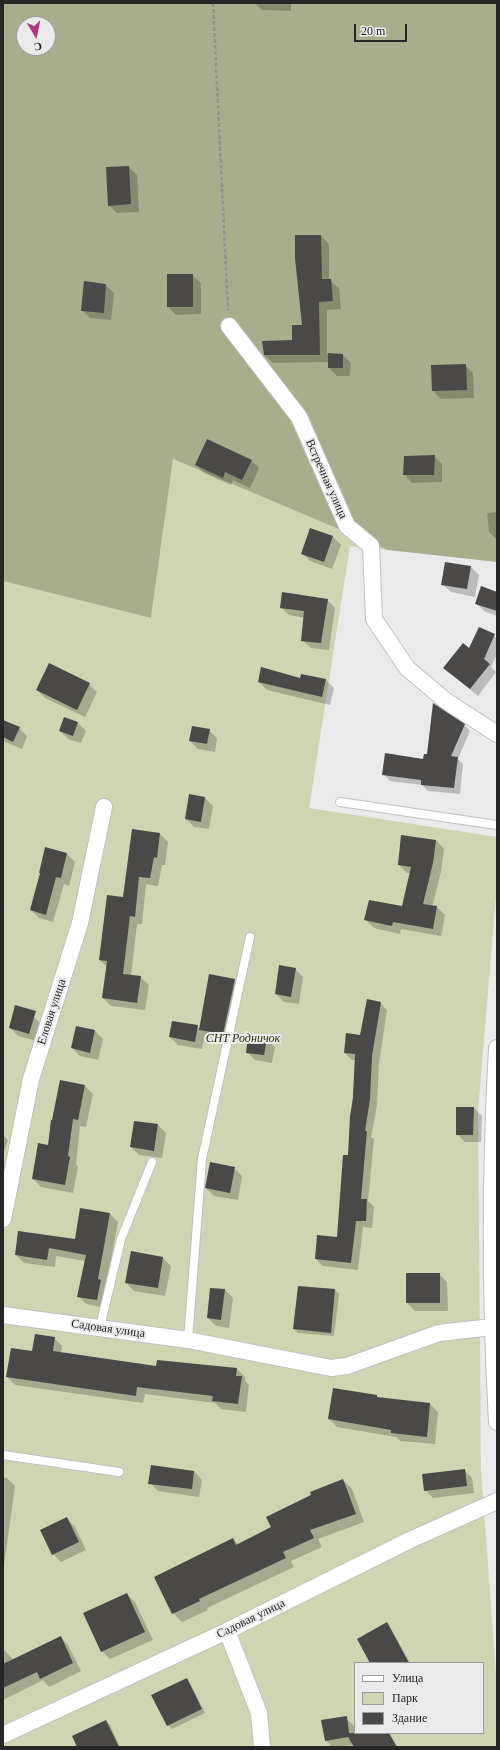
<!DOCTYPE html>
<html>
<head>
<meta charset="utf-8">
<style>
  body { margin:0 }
  #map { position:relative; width:500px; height:1750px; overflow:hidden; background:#eaeaeb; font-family:"Times New Roman",serif }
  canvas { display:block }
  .frame { position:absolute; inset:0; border:4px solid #262626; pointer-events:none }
  .legend { position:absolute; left:354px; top:1662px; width:130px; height:72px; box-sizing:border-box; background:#eaeaeb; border:1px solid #9c9c9c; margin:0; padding:5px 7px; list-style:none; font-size:12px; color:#262626 }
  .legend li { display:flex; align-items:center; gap:8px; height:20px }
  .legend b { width:20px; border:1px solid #9c9c9c }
  .north { position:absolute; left:16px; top:16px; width:40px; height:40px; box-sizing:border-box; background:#eaeaeb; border:1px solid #9c9c9c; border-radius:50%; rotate:170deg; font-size:11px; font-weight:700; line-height:16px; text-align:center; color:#262626 }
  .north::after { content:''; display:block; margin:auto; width:14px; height:18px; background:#b2327e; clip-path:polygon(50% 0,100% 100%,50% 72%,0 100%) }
  .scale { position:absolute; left:354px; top:24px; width:53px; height:18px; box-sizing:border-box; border:2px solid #262626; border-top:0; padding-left:5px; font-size:12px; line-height:14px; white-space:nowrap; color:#262626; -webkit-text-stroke:3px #eaeaeb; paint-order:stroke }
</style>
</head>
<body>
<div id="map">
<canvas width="500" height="1750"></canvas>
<div class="frame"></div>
<ul class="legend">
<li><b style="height:5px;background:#fff"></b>Улица</li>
<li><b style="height:11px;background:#cfd5b3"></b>Парк</li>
<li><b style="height:11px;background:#4a4948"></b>Здание</li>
</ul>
<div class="north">С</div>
<div class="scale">20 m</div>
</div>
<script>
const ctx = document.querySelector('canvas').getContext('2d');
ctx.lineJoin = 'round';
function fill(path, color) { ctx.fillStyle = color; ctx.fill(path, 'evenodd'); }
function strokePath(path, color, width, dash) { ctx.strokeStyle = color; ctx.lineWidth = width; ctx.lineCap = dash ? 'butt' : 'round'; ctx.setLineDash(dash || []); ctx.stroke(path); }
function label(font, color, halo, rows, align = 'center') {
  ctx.font = font + ' "Times New Roman",serif'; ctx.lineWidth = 4; ctx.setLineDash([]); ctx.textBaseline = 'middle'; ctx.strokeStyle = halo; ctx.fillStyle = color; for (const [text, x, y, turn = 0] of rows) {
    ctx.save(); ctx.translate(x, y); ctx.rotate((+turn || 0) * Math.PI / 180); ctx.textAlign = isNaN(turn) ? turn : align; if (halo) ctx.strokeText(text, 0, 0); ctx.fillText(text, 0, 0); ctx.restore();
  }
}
fill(new Path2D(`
  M173,459l215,91 -38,-4 -41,262 188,29v48l-19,226 3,359 16,217v60h-494v-1166l148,37zM355,1663h128v70h-128z`), '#cfd5b3');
fill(new Path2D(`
  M3,3h494v559l-109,-12 -215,-91 -22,159 -148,-37zM24,24h24v24h-24z`), '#a8ae8d');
fill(new Path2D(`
  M255,3h36v8l-29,-1z
  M129,167l8,8 2,37 -22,1 -8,-8z
  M296,236h25l8,8v36l10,8 2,21 -14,1v44l16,1 8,8 -1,13h-13l-8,-8v-6l-56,1 -9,-8 29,-14 10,-15z
  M192,275l9,8v31l-25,1 -8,-8z
  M84,282l22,3 8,8 -3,27 -21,-2 -8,-8z
  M465,365l8,8 1,25 -33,1 -8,-8z
  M434,456l8,8v18l-30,1 -8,-9z
  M251,460l8,8 -9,20 -17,-8 -2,5 -27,-12 -8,-8z
  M497,512v28l-8,-8 -2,-19z
  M311,529l22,8 8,8 -9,24 -22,-8 -8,-8z
  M471,567l8,8 -4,22 -24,-5 -9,-8z
  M497,593v23l-13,-5 -8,-8z
  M327,600l8,8 -6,42 -18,-2 -9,-8 3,-22 -16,-3 -8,-8z
  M479,628l18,10v16l-6,13 5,5 -18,24 -34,-28 25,-19z
  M301,675l25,5 8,8 -4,17 -63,-15 -8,-8 42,-3z
  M89,684l8,8 -12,25 -40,-19 -8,-8z
  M65,718l13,5 8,8 -5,12 -13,-4 -8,-8z
  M3,720l16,8 8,8 -5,13 -19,-8z
  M464,725l6,6 -12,28 5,5 -3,30 -32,-3 -6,-6 -32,-4 -6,-7 40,-14z
  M209,730l8,8 -2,14 -17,-3 -8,-8z
  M190,795l15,3 8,8 -4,23 -15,-2 -8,-8z
  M133,830l27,4 8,8 -3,23h-3l-4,21 -12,-2 -4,40h-5l-6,52 9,1 9,8 -4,25 -34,-4 -8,-8 4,-31 -7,-7 23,-62z
  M436,840l8,9 -3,23 -9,35h5l8,8 -4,21 -40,-7 -1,5 -26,-6 -8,-8 37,-12 8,-35h-4l-8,-8z
  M67,854l8,8 -6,24 -5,-2 -11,38 -14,-4 -8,-8 10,-36 -1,-1z
  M295,969l8,8 -4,27 -15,-2 -8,-8z
  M234,980l8,8 -11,54 -23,-5 -3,-3 -3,15 -24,-4 -8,-8 27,-11 3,3z
  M380,1003l7,7 -8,53 -2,43 -6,31 3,2 -6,62 6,6 -2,21 -9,-1 -5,43 -35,-4 -7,-7 22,-21 11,-82 6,-96h-3l-7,-7 16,-17z
  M34,1017l8,8 -5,16 -19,-5 -8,-8z
  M95,1031l8,8 -5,21 -18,-4 -8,-8z
  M266,1039l9,8 -3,16 -17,-3 -8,-8z
  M85,1086l8,8 -7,33 -6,-1 -4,38 2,2 -5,27 -32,-6 -8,-8 16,-33z
  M474,1108l8,8 -1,26h-16l-8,-8z
  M158,1125l8,8 -4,25 -23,-3 -8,-8z
  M3,1135l5,5 -5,14z
  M234,1168l8,8 -4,24 -24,-4 -8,-8z
  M81,1210l29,4 8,8 -12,65 -1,21 -19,-4 -8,-8 7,-35 -29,-5 -1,11 -31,-4 -8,-8 60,-15z
  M163,1258l8,8 -6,30 -31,-5 -8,-8z
  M407,1274h32l8,8 1,29h-33l-8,-8z
  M299,1287l36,3 4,4 -5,42 -36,-3 -4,-4z
  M211,1289l14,1 8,8 -4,30 -13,-2 -8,-8z
  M54,1338l8,8 -1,8 96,14 1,-7 79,8 8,8v4l4,4 -3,27 -25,-3 -6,-6 -70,-9 -2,9 -128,-18 -8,-8 26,-25z
  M377,1396l1,2 52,6 8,8 -3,32 -35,-3 -4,-4 -59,-10 -8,-8z
  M464,1470l8,8 2,15 -41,5 -8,-8z
  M194,1471l8,9 -3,17 -41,-6 -8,-8z
  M3,1477l4,1 8,8 -12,87z
  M343,1480l9,9 12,33 -46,17 4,8 -31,14 3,6 -87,41 1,2 -26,12 -9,-9 60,-74 6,6 33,-17z
  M67,1519l8,8 11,23 -25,12 -8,-8 -11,-23z
  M127,1594l8,8 18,38 -43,19 -8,-8z
  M387,1624l3,3 20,36h-39z
  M60,1637l8,8 13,26 -32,16 -6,-7 -40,20v-50h1l10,10z
  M187,1679l3,4 15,30 -33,16 -4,-4z
  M346,1718l8,8 1,7h34l8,14h-42l-1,-2 -22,2 -6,-7z
  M106,1721l4,4 10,22h-42z`), '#0003');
fill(new Path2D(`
  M129,166l2,38 -23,2 -2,-39z
  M295,235h26l1,44h9l2,22 -14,1 1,53h-56l-2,-14 30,-1v-15h10l-7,-67z
  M167,274h26v33h-26z
  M84,281l22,3 -2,29 -23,-2z
  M328,353l15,1v14h-15z
  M466,364l1,26 -35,1 -1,-26z
  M207,439l45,21 -10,20 -17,-8 -2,6 -28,-13z
  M435,455l-1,20h-31l1,-19z
  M310,528l23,8 -9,26 -23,-8z
  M445,562l26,4 -4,23 -26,-4z
  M481,586l16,6v19l-22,-7z
  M282,592l46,7 -7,44 -20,-2 3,-30 -24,-3z
  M479,627l16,7 -11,25 6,5 -20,25 -27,-21 20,-25 6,5z
  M49,663l41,20 -13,27 -41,-20z
  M261,667l39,11 1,-4 25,5 -4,18 -64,-15z
  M433,703l32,21 -14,32 7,1 -4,31 -33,-3v-5l-39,-5 3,-22 38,6 1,-5h3z
  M64,717l14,5 -5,14 -14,-5z
  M3,720l17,7 -7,15 -10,-5z
  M192,726l18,3 -3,15 -18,-3z
  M189,794l16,3 -4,25 -16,-3z
  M132,829l28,4 -3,25 -3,-1 -4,21 -11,-1 -4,40 -5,-1 -7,58 18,2 -4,27 -35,-5 5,-37 -8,-1 8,-65 16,2z
  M401,835l35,5 -3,23 -10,41 14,2 -4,23 -40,-7 -1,4 -28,-6 5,-20 33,6 9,-39 -13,-2z
  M45,847l22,6 -6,25 -5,-1 -10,38 -16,-5 10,-37h-1z
  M279,965l17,3 -5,29 -16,-3z
  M209,974l26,5 -12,55 -24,-4z
  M367,999l14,3 -9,54 -2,43 -5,32h2l-6,68h6l-1,22h-10l-5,42 -36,-4 2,-24 20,2 6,-82h5l2,-39 3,-18 2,-44 -11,-1 2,-20 14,2z
  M15,1005l21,6 -7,23 -20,-6z
  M172,1021l26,4 -3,17 -26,-5z
  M76,1026l19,4 -5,23 -19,-5z
  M248,1035l19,3 -3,17 -18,-2z
  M60,1080l25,5 -7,35 -5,-1 -5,37 2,1 -5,28 -33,-6 6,-36 10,2 3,-25h1z
  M456,1107h18l-1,28h-17z
  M134,1121l24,3 -4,27 -24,-4z
  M210,1162l25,5 -5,26 -25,-5z
  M80,1208l30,5 -12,66 3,1 -4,20 -20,-3 9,-42 -37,-7 -2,12 -32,-5 3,-24 57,8z
  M131,1251l32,6 -5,31 -33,-5z
  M406,1273h34v30h-34z
  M298,1286l37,3 -4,44 -38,-4z
  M210,1288l15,1 -4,31 -14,-2z
  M35,1334l20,3 -2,14 103,15 1,-6 80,8 -1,8h6l-4,28 -26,-3 1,-5 -76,-9 -1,9 -130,-19 5,-29 21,3z
  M333,1388l44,7v2l53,6 -3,34 -36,-4v-3l-63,-11z
  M151,1465l43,6 -2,18 -44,-5z
  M465,1469l2,17 -43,5 -2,-17z
  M343,1479l13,35 -46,16 4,8 -31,14 3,6 -87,41 1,2 -28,13 -18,-37 79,-39 3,7 35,-18 -5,-10 45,-22 -1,-3z
  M67,1517l12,25 -27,13 -12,-25z
  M127,1593l18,39 -44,20 -18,-39z
  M387,1622l22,41h-39l-13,-24z
  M61,1636l12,27 -33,16 -3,-7 -34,16v-24z
  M187,1678l15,31 -35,17 -16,-31z
  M347,1716l2,17h40l8,14h-43l-6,-10 -23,4 -4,-21z
  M106,1720l13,27h-42l-5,-11z`), '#4a4948');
const lane = new Path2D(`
  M340,802l157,23
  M100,1327l21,-88 31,-77
  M188,1340l14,-181 48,-222
  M3,1455l116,17`);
const street = new Path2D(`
  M229,326l70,91 48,109 24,20 3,73 33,49 39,33 51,33
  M497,1048c-7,124 -7,249 0,374
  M3,1219l28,-140 49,-156 24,-116
  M3,1315l185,25 143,28 16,-2 92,-33 53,-6
  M227,1631l32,82 3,34
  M3,1735l224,-104 183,-91 87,-39`);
strokePath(lane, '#bfc0c0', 10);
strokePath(street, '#bfc0c0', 18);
strokePath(new Path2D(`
  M213,3l15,307`), '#919191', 2.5, [4, 2]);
strokePath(lane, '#fff', 8);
strokePath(street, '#fff', 16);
label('12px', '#262626', '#eaeaeb', [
  ["Встречная улица",326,479,66],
  ["Еловая улица",52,1012,-72],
  ["Садовая улица",108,1329,8],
  ["Садовая улица",251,1619,-26]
]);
label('italic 12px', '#2d3107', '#eaeaeb', [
  ["СНТ Родничок",243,1039]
]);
</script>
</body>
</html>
